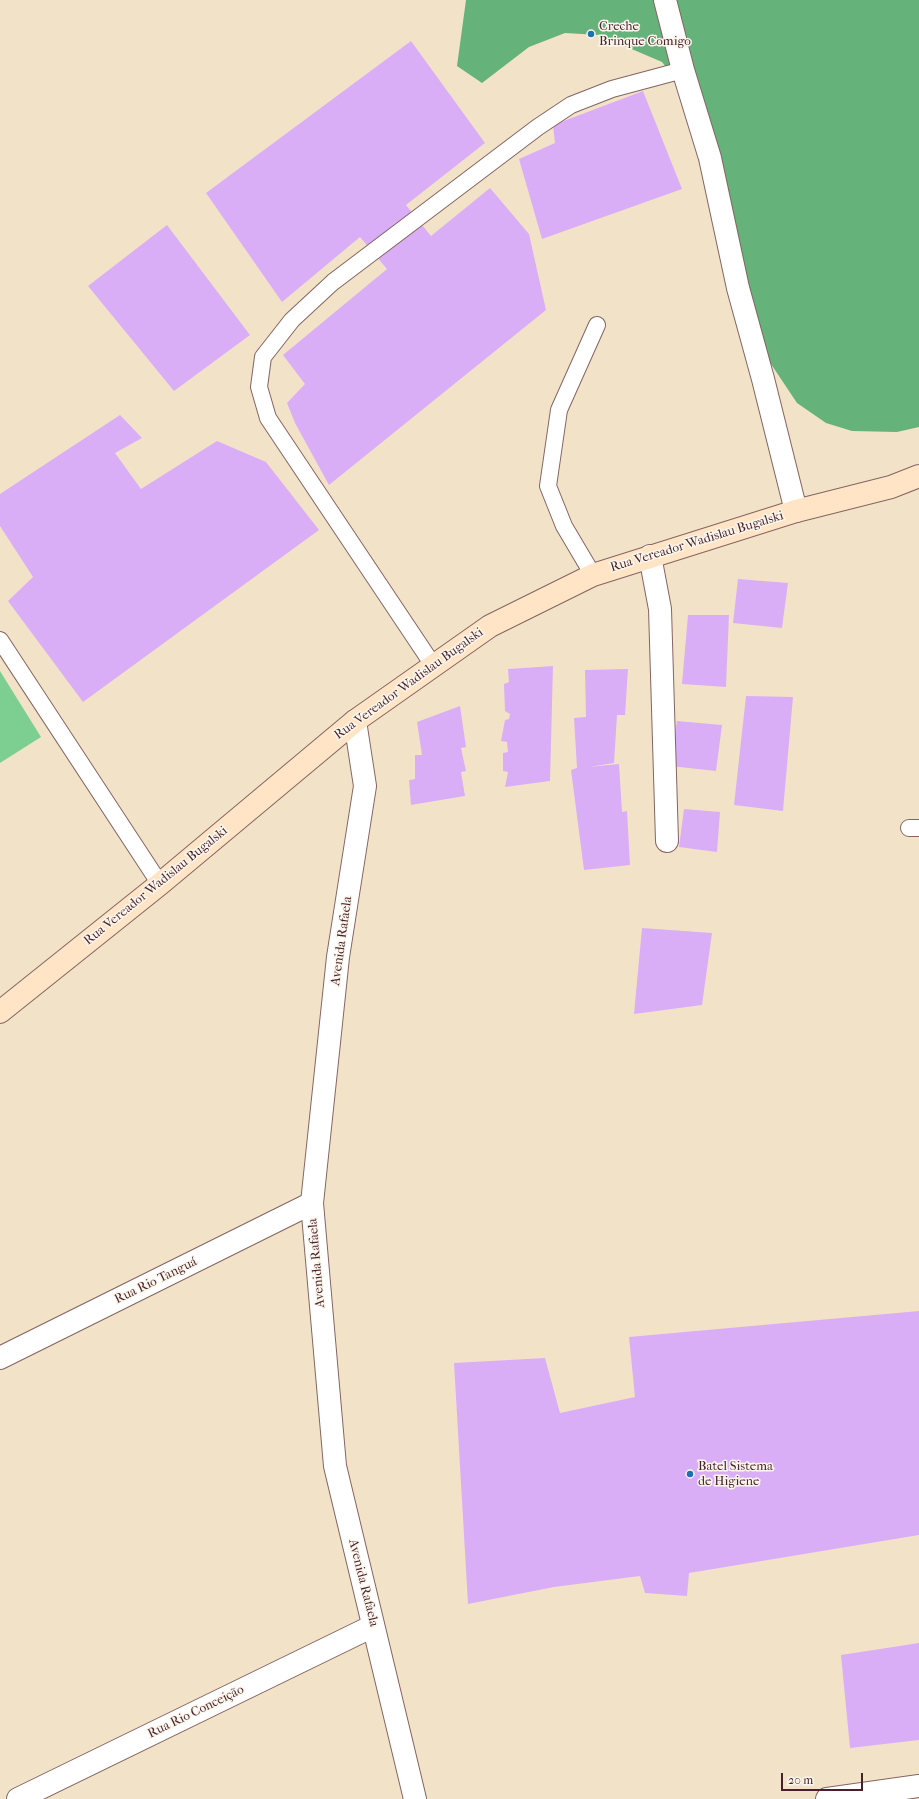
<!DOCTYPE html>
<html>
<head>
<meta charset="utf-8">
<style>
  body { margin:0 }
  #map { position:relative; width:919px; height:1799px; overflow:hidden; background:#f2e3c8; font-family:"IM FELL French Canon",serif }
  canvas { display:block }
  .scale { position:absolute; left:781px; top:1773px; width:82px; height:18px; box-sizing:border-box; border:2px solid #4a1f2b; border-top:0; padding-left:5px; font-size:12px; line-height:14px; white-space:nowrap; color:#4a1f2b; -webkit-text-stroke:3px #fbf7ec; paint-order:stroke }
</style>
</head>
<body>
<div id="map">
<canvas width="919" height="1799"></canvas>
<div class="scale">20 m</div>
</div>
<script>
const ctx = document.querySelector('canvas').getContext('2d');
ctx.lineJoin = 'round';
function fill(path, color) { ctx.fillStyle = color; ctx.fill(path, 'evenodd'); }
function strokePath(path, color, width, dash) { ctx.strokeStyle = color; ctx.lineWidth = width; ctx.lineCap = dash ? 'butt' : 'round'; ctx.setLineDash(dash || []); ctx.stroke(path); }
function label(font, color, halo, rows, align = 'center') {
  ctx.font = font + ' "IM FELL French Canon",serif'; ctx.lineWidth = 3; ctx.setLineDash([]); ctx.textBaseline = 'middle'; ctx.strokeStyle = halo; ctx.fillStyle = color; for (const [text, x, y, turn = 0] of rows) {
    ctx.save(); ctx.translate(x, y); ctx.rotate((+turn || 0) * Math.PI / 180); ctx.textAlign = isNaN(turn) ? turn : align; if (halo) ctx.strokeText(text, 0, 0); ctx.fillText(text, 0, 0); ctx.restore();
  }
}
fill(new Path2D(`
  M0,671l41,66 -41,26z`), '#7dcf91');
fill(new Path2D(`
  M466,0h453v427l-22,5 -45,-1 -26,-8 -29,-20 -34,-51 -63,-242 -38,-48 -63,-27 -34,-2 -36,14 -47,36 -25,-17z`), '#66b27b');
fill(new Path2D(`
  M411,41l74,102 -79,62 25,31 59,-48 39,46 17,76 -217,175 -34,-62 -8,-20 18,-19 -22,-29 104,-86 -27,-32 -78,65 -76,-109z
  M643,91l39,98 -140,50 -23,-80 36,-16 -2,-18z
  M167,225l83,110 -76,56 -86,-105z
  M120,415l22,23 -27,15 26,36 76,-48 49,21 53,68 -236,172 -75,-101 25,-24 -33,-51v-32z
  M738,579l50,4 -6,45 -49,-5z
  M688,615h41l-3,72 -44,-3z
  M553,666l-3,115 -45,6 3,-15 -5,-1v-18l5,-1 -1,-10 -6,-1 4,-21 4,-1 1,-5 -5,-3 -1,-27 5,-2 -1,-13z
  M628,669l-3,46h-8l-3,48 -25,4 30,-3 3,48 5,-1 3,54 -46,5 -13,-100 6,-2 -3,-50 12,-1 -1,-47z
  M746,696l47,1 -10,114 -49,-6z
  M460,706l6,41 -5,1 5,23 -5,1 4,24 -54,9 -2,-25 6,-1v-24h7l-5,-33z
  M677,721l45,4 -6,46 -46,-5z
  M684,809l36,3 -3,40 -38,-5z
  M642,928l70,5 -10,72 -68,9z
  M919,1311v224l-230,38 -2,23 -42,-3 -5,-17 -86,11 -86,17 -14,-241 91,-5 15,55 75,-16 -6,-60z
  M919,1643v97l-69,8 -9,-93z`), '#daaef6');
const service = new Path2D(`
  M593,575l-29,-49 -16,-40 11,-76 38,-85
  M0,640l160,244
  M433,665l-165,-247 -9,-31 4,-30 29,-37 41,-38 205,-155 33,-22 41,-16 71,-19
  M909,828h10`);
const minor = new Path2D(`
  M650,556l10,53 7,232
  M0,1358l312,-155
  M18,1799l355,-173`);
const tertiary = new Path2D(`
  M665,0l18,70 27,88 28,130 25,91 33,132
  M355,721l10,65 -27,171 -26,246 23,263 80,333
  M827,1799l92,-13`);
const secondary = new Path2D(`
  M0,1012l160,-128 195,-163 135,-95 103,-51 203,-64 95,-24 28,-11`);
strokePath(service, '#856462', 18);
strokePath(minor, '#856462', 24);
strokePath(tertiary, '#856462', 24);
strokePath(secondary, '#856462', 24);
strokePath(service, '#fff', 16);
strokePath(minor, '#fff', 22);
strokePath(tertiary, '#fff', 22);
strokePath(secondary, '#ffe4c6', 22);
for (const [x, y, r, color] of [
  [591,34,4,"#1f6fb2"],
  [690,1474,4,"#1f6fb2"]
]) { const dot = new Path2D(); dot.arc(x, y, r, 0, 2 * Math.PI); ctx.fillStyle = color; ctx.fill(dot); strokePath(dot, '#fbf7ec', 1.5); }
label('13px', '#4a1f2b', '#fbf7ec', [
  ["Creche",599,27],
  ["Brinque Comigo",599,42],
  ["Batel Sistema",698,1467],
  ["de Higiene",698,1482]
], 'left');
label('13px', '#4a1f2b', '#fbf7ec', [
  ["Rua Vereador Wadislau Bugalski",697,542,-17],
  ["Rua Vereador Wadislau Bugalski",409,684,-36],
  ["Rua Vereador Wadislau Bugalski",156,886,-39],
  ["Avenida Rafaela",342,941,-82],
  ["Avenida Rafaela",317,1263,-95],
  ["Rua Rio Tanguá",156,1281,-26],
  ["Avenida Rafaela",363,1583,76],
  ["Rua Rio Conceição",196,1712,-26]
]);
</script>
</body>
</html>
